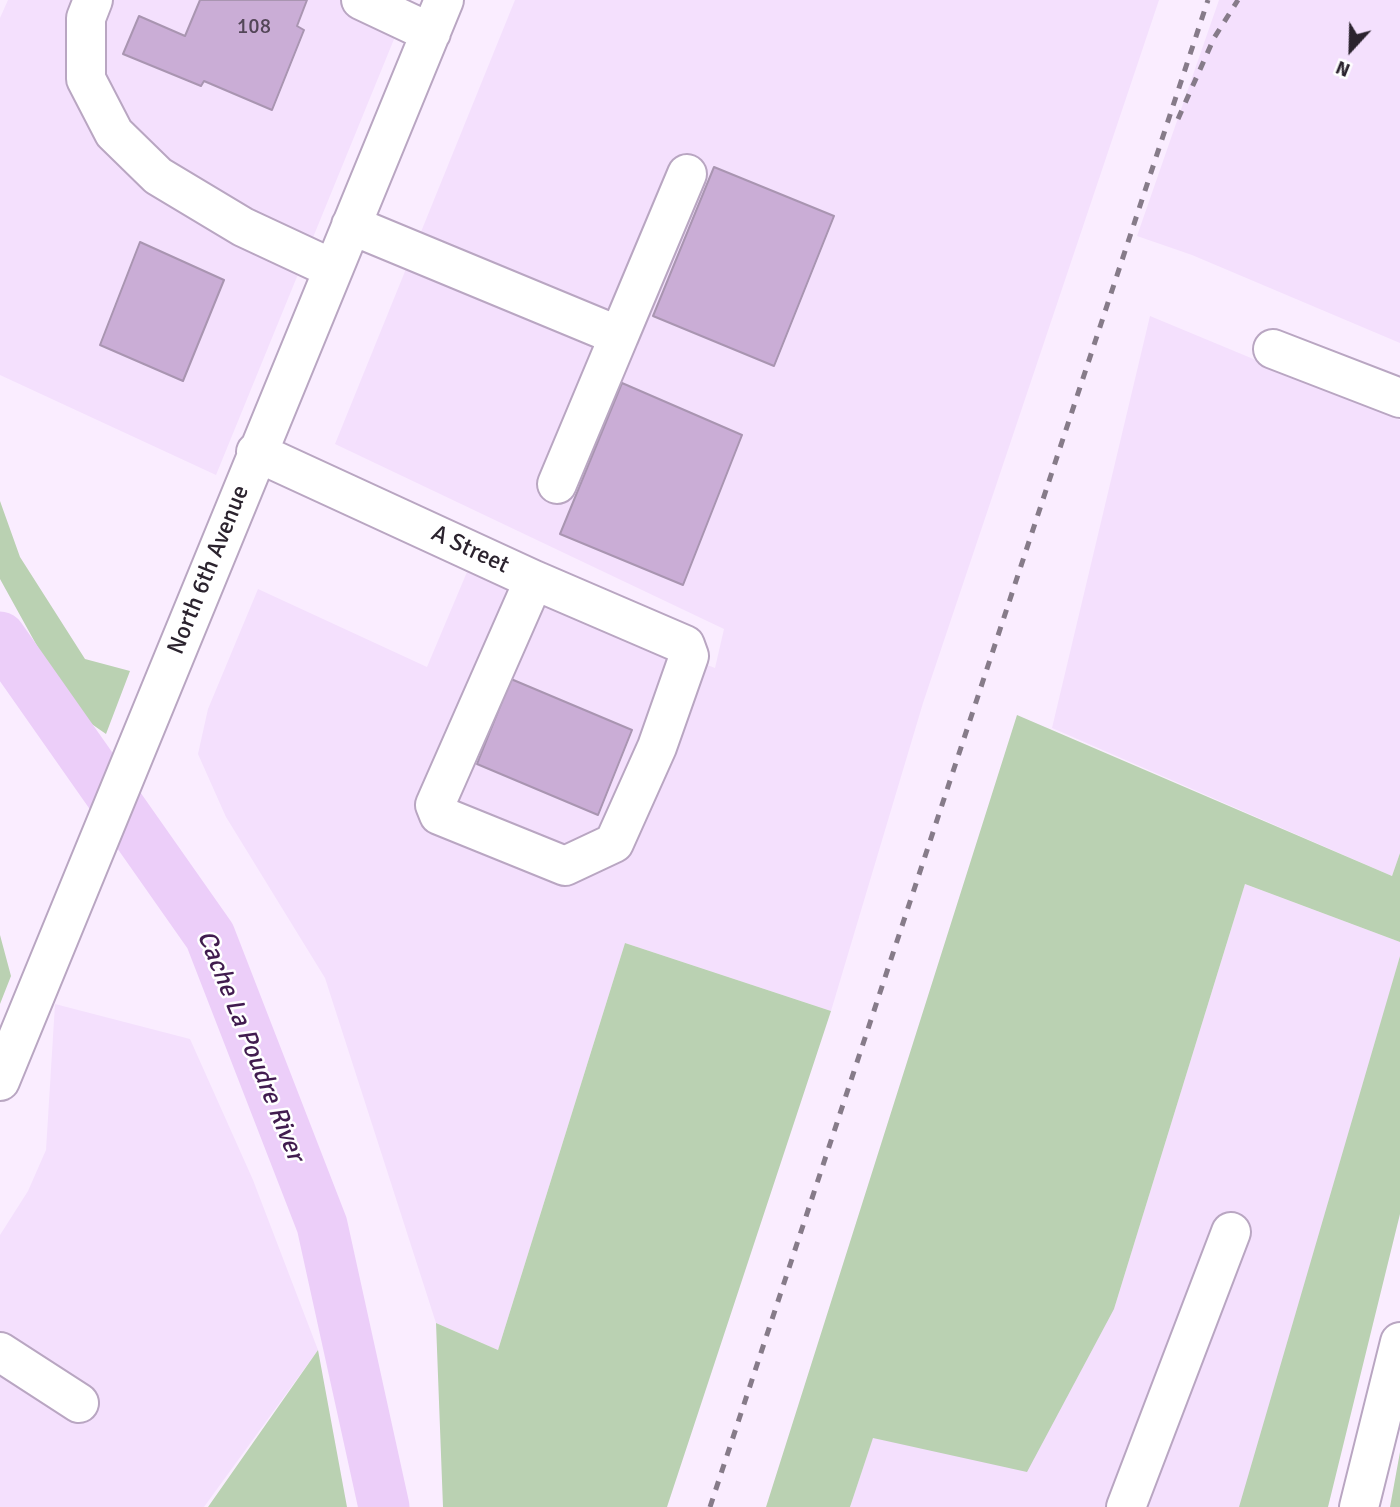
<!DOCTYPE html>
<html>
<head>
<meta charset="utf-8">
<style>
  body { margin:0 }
  #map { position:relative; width:1400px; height:1507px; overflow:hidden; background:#faedff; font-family:Signika,sans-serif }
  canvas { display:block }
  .north { position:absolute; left:1316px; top:14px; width:70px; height:70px; -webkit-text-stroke:5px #fff; paint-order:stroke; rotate:202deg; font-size:19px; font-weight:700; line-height:28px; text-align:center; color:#2b232e }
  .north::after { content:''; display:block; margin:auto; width:24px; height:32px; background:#2b232e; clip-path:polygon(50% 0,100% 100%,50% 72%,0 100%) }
</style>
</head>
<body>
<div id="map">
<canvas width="1400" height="1507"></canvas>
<div class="north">N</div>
</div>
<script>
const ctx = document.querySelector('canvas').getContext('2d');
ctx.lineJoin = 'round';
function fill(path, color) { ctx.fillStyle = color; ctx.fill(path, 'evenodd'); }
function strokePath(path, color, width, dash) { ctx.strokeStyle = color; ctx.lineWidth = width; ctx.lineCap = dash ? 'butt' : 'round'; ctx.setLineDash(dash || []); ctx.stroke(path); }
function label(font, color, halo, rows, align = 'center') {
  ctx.font = font + ' Signika,sans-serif'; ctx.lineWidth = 5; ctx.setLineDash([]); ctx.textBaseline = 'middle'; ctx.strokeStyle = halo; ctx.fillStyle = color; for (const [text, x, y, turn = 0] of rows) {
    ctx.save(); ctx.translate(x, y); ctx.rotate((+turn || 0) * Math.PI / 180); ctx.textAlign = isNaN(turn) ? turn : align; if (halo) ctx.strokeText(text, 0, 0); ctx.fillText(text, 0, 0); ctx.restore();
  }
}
fill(new Path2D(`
  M8,0h402l-194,475 -216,-100v-357z
  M515,0h644l-236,703 -92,308 -206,-68 -127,407 -62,-27 -111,-345 -99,-161 -28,-63 10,-45 50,-120 169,78 40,-95 248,96 9,-39 -389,-185z
  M1219,0h181v343l-208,-88 -55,-19z
  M1150,316l250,104v433l-8,23 -340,-148z
  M1245,884l155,58v14l-153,551h-397l23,-70 241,-128z
  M55,1004l135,35 63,141 65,170 -114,157h-204v-272l28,-44 18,-41z`), '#f4e0fd');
fill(new Path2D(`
  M0,501l20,56 65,102 45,12 -24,63 -33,-23 -73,-132z
  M1017,715l375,161 8,-23v89l-155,-58 -131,425 -87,163 -154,-34 -23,69h-84z
  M0,935l11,41 -11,28z
  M625,943l206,68 -164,496h-224l-7,-184 62,27z
  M1400,956v258l-72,293h-89z
  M318,1350l29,157h-139z
  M1400,1452v55h-10z`), '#bad1b2');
strokePath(new Path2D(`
  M0,637l210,299 112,289 62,282`), '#eccef9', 51);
const building = new Path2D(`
  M200,0h107l-10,26 7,4 -32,80 -68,-29 -3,5 -78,-32 16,-38 46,20z
  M714,167l120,49 -60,150 -121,-50z
  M140,242l84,38 -41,101 -83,-36z
  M622,383l120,52 -59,150 -123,-51z
  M511,679l121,51 -34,85 -121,-51z`);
fill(building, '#caadd6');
strokePath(building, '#a995b1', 2);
const minor = new Path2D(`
  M93,0l-7,18v61l28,54 44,43 85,51 90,42
  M361,0l70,33
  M351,225l268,111 68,-162
  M1273,349l127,49
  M256,452l278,128 151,65 4,11 -32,91 -43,96 -49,23 -126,-51 -4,-10 99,-225
  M557,484l62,-148
  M0,1081l444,-1081
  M0,1352l79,51
  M1126,1507l105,-275`);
const major = new Path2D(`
  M1359,1507l41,-165`);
strokePath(minor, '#b9a6c2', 42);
strokePath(major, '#b9a6c2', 42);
strokePath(minor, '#fff', 38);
strokePath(major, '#fff', 38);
strokePath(new Path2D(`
  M1178,119l36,-81 24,-38
  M710,1507l498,-1507`), '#867b89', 5, [9, 9]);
label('21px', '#534658', null, [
  ["108",254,27]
]);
label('24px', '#2b232e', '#fff', [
  ["A Street",470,550,25],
  ["North 6th Avenue",209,570,-68]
]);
label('italic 26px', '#411c4f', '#fff', [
  ["Cache La Poudre River",250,1046,68]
]);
</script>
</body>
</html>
